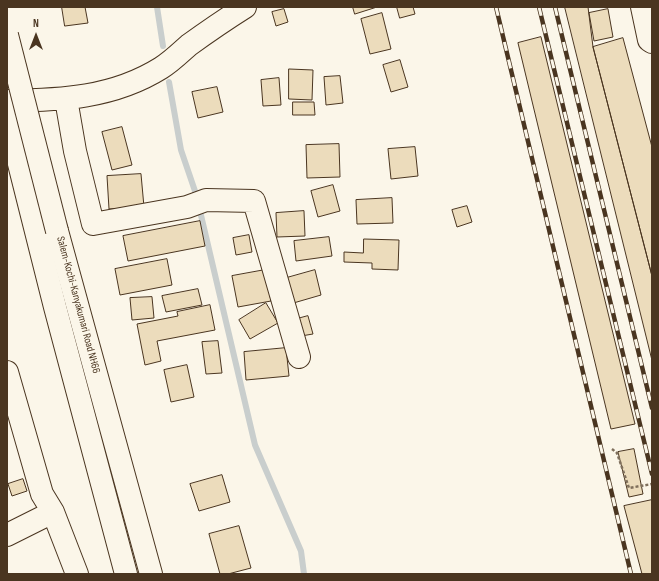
<!DOCTYPE html>
<html>
<head>
<meta charset="utf-8">
<style>
  body { margin:0 }
  #map { position:relative; width:659px; height:581px; overflow:hidden; background:#fbf6e9; font-family:"Sofia Sans Condensed",sans-serif }
  canvas { display:block }
  .frame { position:absolute; inset:0; border:8px solid #4a3520; pointer-events:none }
  .north { position:absolute; left:16px; top:16px; width:40px; height:40px; -webkit-text-stroke:3px #fbf6e9; paint-order:stroke; rotate:0deg; font-size:11px; font-weight:700; line-height:16px; text-align:center; color:#4a3520 }
  .north::after { content:''; display:block; margin:auto; width:14px; height:18px; background:#4a3520; clip-path:polygon(50% 0,100% 100%,50% 72%,0 100%) }
</style>
</head>
<body>
<div id="map">
<canvas width="659" height="581"></canvas>
<div class="frame"></div>
<div class="north">N</div>
</div>
<script>
const ctx = document.querySelector('canvas').getContext('2d');
ctx.lineJoin = 'round';
function strokePath(path, color, width, dash) { ctx.strokeStyle = color; ctx.lineWidth = width; ctx.lineCap = dash ? 'butt' : 'round'; ctx.setLineDash(dash || []); ctx.stroke(path); }
function fill(path, color) { ctx.fillStyle = color; ctx.fill(path, 'evenodd'); }
function label(font, color, halo, rows, align = 'center') {
  ctx.font = font + ' "Sofia Sans Condensed",sans-serif'; ctx.lineWidth = 3; ctx.setLineDash([]); ctx.textBaseline = 'middle'; ctx.strokeStyle = halo; ctx.fillStyle = color; for (const [text, x, y, turn = 0] of rows) {
    ctx.save(); ctx.translate(x, y); ctx.rotate((+turn || 0) * Math.PI / 180); ctx.textAlign = isNaN(turn) ? turn : align; if (halo) ctx.strokeText(text, 0, 0); ctx.fillText(text, 0, 0); ctx.restore();
  }
}
strokePath(new Path2D(`
  M157,7l6,39
  M169,82l12,68 15,44 59,251 46,106 3,23`), '#c9cecd', 6);
const building = new Path2D(`
  M62,7h23l3,16 -23,3z
  M353,7h24l-22,7z
  M397,7h16l2,7 -15,4z
  M565,7h23l5,40 59,229v84z
  M284,9l4,13 -12,4 -4,-14z
  M608,9l5,28 -19,4 -5,-28z
  M382,13l9,36 -21,5 -9,-35z
  M541,37l94,387 -24,5 -93,-386z
  M623,38l29,109v129l-59,-229z
  M400,60l8,27 -17,5 -8,-27z
  M289,69l24,1 -1,30 -23,-1z
  M340,76l3,27 -17,2 -2,-28z
  M279,78l2,27 -18,1 -2,-26z
  M217,87l6,25 -25,6 -6,-26z
  M293,102h21l1,13h-22z
  M122,127l10,38 -20,5 -10,-38z
  M339,144l1,33 -33,1 -1,-33z
  M415,147l3,29 -27,3 -3,-30z
  M141,174l3,33 -35,2 -2,-33z
  M333,185l7,26 -22,6 -7,-26z
  M392,198l1,25 -36,1 -1,-24z
  M467,206l5,16 -15,5 -5,-17z
  M304,211l1,25 -28,1 -1,-24z
  M200,221l5,25 -77,15 -5,-25z
  M249,235l3,17 -16,3 -3,-17z
  M329,237l3,19 -36,5 -2,-20z
  M364,239l35,1 -1,30 -26,-1v-6l-28,-1v-10l19,1z
  M167,259l5,26 -52,10 -5,-26z
  M265,270l6,31 -33,6 -6,-31z
  M315,270l6,25 -31,9 -7,-25z
  M198,289l4,16 -36,7 -4,-16z
  M152,297l2,21 -22,2 -2,-22z
  M266,303l12,20 -28,16 -11,-19z
  M210,305l5,25 -58,11 4,20 -16,4 -8,-41 41,-8 -1,-4z
  M308,316l5,18 -12,2 -4,-17z
  M218,341l4,32 -16,1 -4,-32z
  M286,348l3,28 -43,4 -2,-28z
  M187,365l7,32 -23,5 -7,-32z
  M634,449l9,45 -14,3 -11,-45z
  M222,475l8,27 -31,9 -9,-27z
  M23,479l4,12 -15,5 -4,-12z
  M652,500v74h-10l-18,-68z
  M239,526l12,42 -23,6h-8l-11,-40z`);
fill(building, '#ecdcbc');
strokePath(building, '#4a3520', 1);
const minor = new Path2D(`
  M66,99l9,52 18,73 94,-17 19,-7 48,1 45,156
  M7,101c54,-1 106,-3 154,-33 10,-6 19,-15 28,-23 18,-13 37,-26 56,-38
  M7,372l35,122 11,18 24,62
  M7,535l46,-23`);
const major = new Path2D(`
  M642,7l7,33 3,2
  M7,116l48,191 71,267`);
const highway = new Path2D(`
  M57,231l94,343`);
strokePath(minor, '#4a3520', 24);
strokePath(major, '#4a3520', 24);
strokePath(highway, '#4a3520', 24);
strokePath(new Path2D(`
  M612,449l5,4 12,35 23,-4`), '#7f6f5c', 2.5, [3, 2]);
strokePath(minor, '#fbf6e9', 22);
strokePath(major, '#fbf6e9', 22);
strokePath(highway, '#fbf6e9', 22);
const rail = new Path2D(`
  M496,7l135,567
  M539,7l113,467
  M555,7l97,401`);
strokePath(rail, '#4a3520', 4.5);
strokePath(rail, '#fbf6e9', 3, [9]);
const highwayBridge = new Path2D(`
  M7,35l50,196`);
strokePath(highwayBridge, '#4a3520', 24, []);
strokePath(highwayBridge, '#fbf6e9', 22);
label('11px', '#4a3520', '#fbf6e9', [
  ["Salem-Kochi-Kanyakumari Road NH66",78,305,75]
]);
</script>
</body>
</html>
